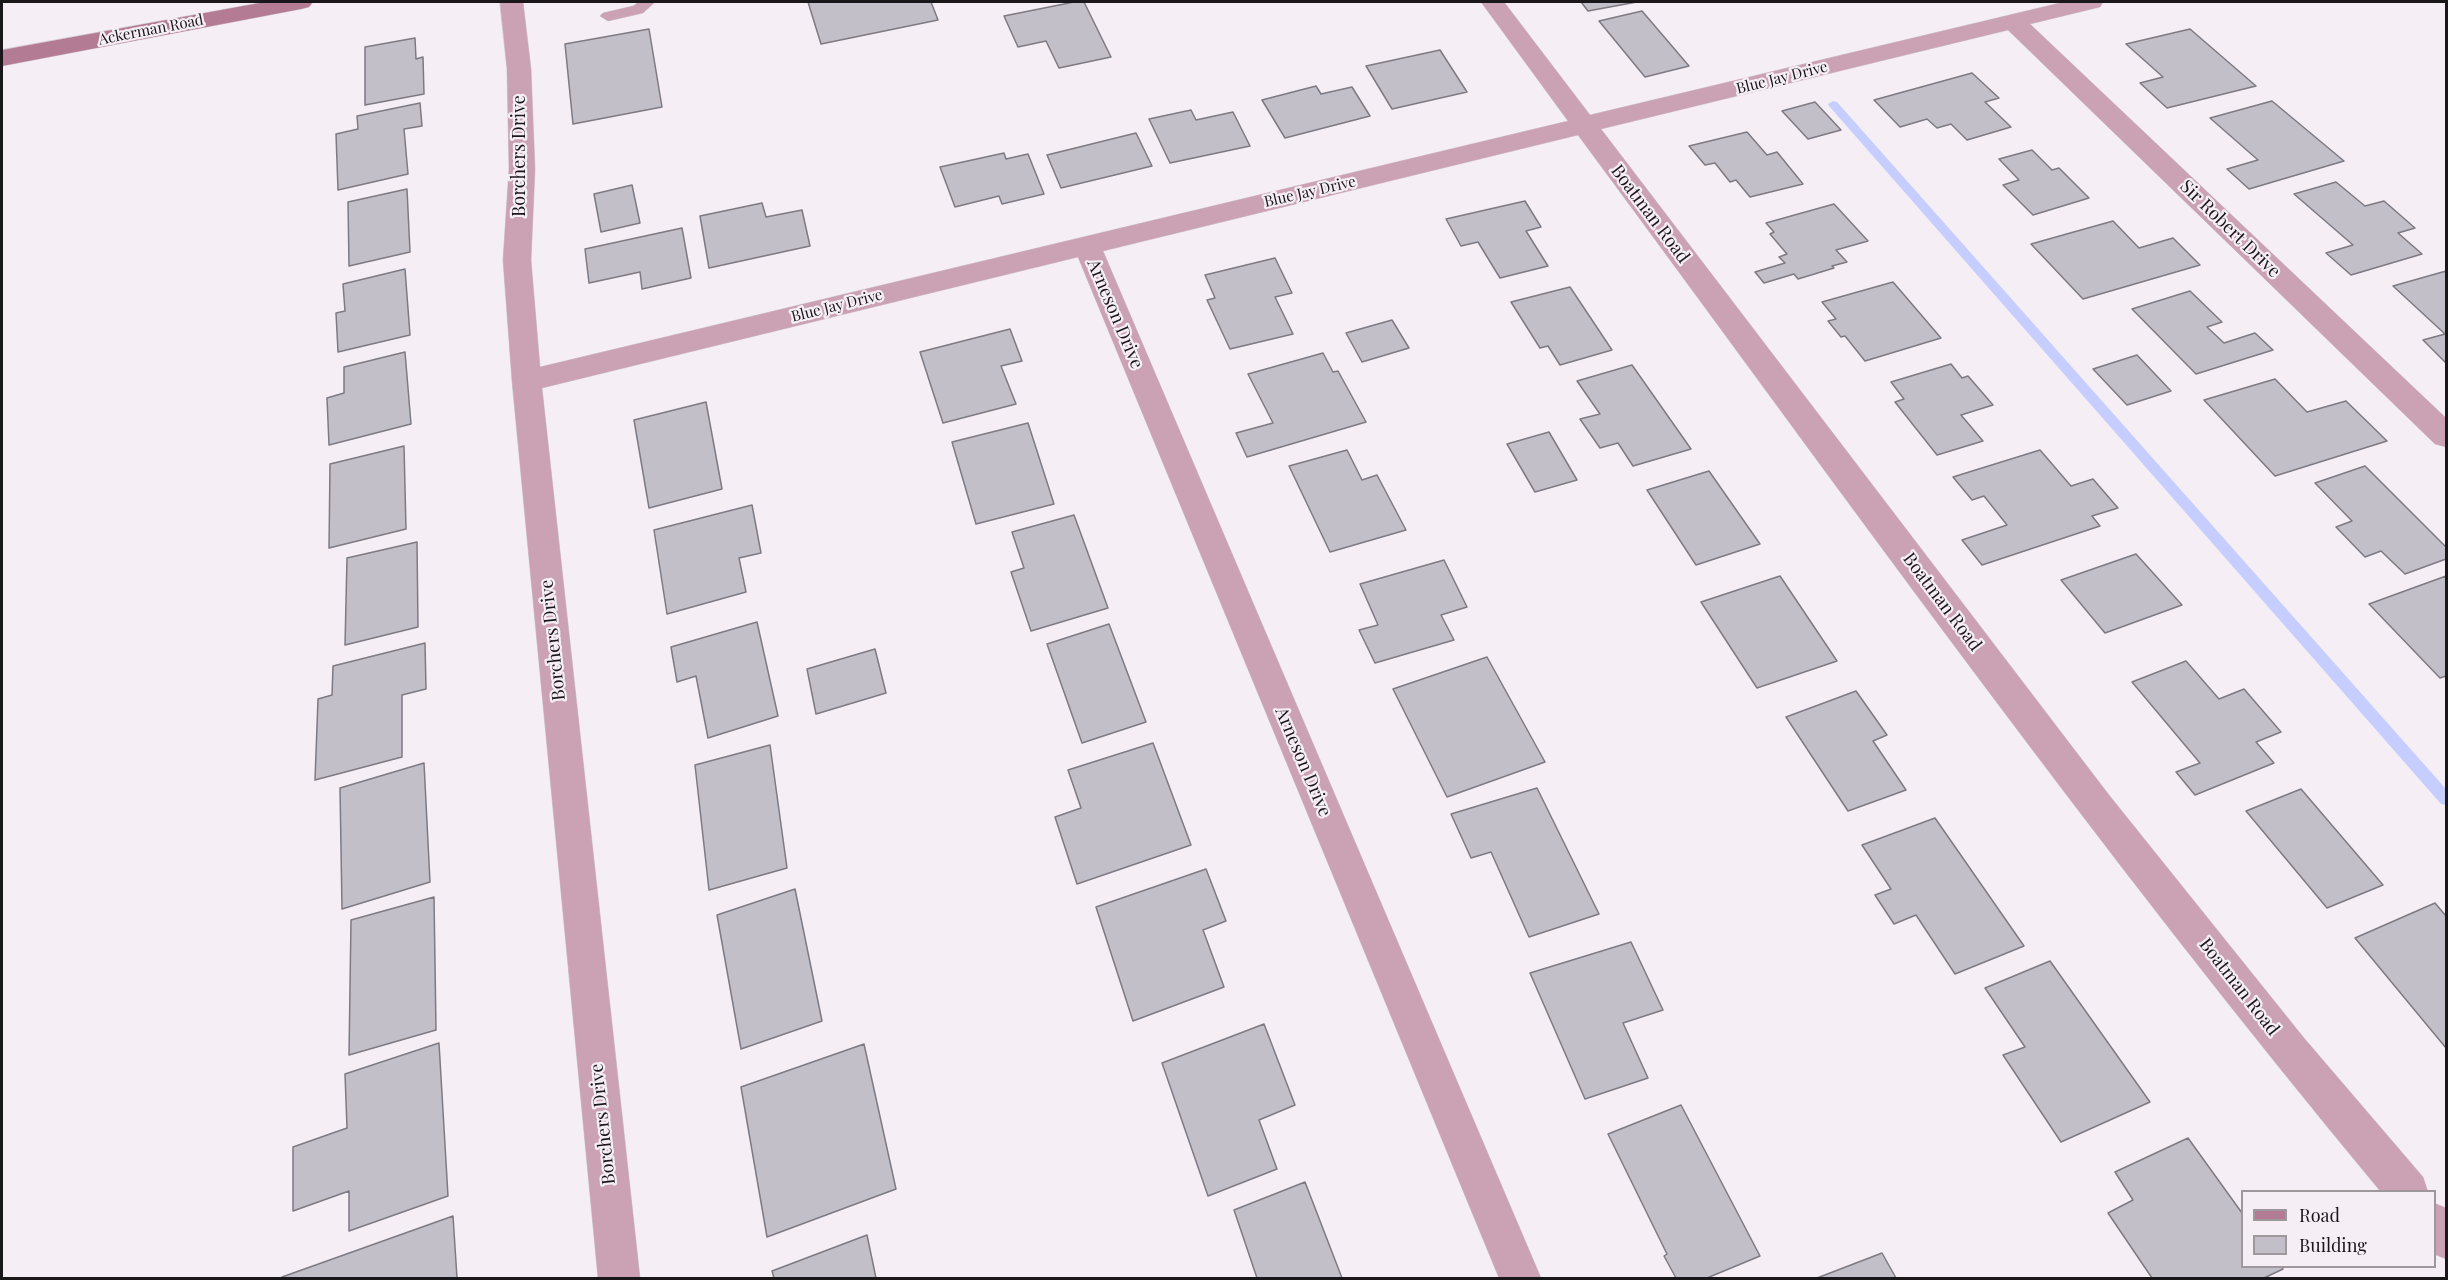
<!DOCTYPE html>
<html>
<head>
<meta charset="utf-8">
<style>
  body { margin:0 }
  #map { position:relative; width:2448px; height:1280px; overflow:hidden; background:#f6eef5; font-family:"Playfair Display",serif }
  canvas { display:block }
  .frame { position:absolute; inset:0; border:3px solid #1a171a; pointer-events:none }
  .legend { position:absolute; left:2241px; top:1190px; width:195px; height:78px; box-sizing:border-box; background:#f6eef5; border:2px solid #9e989d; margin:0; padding:8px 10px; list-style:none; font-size:18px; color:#1a171a }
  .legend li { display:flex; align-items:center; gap:12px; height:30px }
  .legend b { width:30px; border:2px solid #9e989d }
</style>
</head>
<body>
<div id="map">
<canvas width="2448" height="1280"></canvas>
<div class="frame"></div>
<ul class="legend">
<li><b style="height:8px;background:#b47c94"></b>Road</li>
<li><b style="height:16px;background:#c2bfc8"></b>Building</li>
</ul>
</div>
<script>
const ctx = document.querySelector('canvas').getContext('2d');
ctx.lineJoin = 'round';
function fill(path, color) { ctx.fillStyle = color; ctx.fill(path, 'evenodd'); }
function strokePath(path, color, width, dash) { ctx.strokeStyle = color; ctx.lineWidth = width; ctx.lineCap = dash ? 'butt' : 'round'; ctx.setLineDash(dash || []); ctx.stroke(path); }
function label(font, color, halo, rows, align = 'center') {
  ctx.font = font + ' "Playfair Display",serif'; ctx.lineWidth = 4.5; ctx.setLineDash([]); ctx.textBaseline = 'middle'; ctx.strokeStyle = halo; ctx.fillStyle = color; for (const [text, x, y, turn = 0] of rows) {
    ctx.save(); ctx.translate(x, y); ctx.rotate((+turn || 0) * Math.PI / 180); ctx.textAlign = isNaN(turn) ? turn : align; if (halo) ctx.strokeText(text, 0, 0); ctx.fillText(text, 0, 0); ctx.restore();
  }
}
fill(new Path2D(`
  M1833,101l4,1 609,687v16l-5,-1 -612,-698 -1,-2z`), '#c5cefe');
const building = new Path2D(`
  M808,2h123l7,18 -117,24z
  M1074,2h10l27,55 -52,11 -13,-27 -28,6 -14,-31z
  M1581,2h56l-49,9z
  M1642,11l47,55 -44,11 -46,-56z
  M649,29l13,78 -89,17 -8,-80z
  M2190,29l66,57 -89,22 -27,-25 23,-6 -37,-33z
  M415,38l1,21 7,-2 1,37 -59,11v-58z
  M1440,50l27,42 -75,17 -26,-43z
  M1972,73l27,25 -14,4 26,25 -44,13 -16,-16 -14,4 -10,-9 -27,8 -26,-27z
  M1316,86l5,8 31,-7 18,29 -85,22 -23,-38z
  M2272,101l72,60 -95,28 -22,-20 31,-9 -48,-42z
  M1815,102l26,28 -33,9 -26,-28z
  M420,103l2,23 -18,3 4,45 -70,16 -2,-56 22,-5 -1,-13z
  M1191,110l5,10 37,-8 17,34 -80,17 -21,-44z
  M1747,132l20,23 10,-3 26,32 -53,13 -14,-17 -6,2 -15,-19 -10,2 -16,-19z
  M1136,133l16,33 -91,22 -14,-33z
  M2032,150l20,20 7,-2 30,30 -56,17 -30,-30 16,-5 -20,-21z
  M1004,153l2,6 22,-5 16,40 -42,10 -3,-8 -44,11 -15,-40z
  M2336,182l29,24 19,-5 31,27 -17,5 24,21 -71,21 -25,-22 27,-8 -59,-51z
  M632,185l8,38 -39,9 -7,-38z
  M407,189l3,63 -61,14 -1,-64z
  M1525,201l16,26 -15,4 22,35 -48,12 -22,-36 -17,4 -15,-27z
  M762,203l4,14 36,-7 8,36 -101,22 -9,-52z
  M1834,204l34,37 -32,9 11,12 -15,4 2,2 -36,11 -4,-5 -30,9 -9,-11 30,-9 -6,-6 8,-3 -17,-20 4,-2 -8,-9z
  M2113,221l26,27 34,-10 27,27 -117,34 -52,-55z
  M682,228l9,50 -49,11 -2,-17 -51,11 -4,-34z
  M1275,258l17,35 -17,4 18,37 -63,15 -23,-49 8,-2 -10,-23z
  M405,269l5,66 -72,17 -2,-39 9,-2 -2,-27z
  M2446,271v92l-23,-23 22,-6 -52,-48z
  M1893,282l48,56 -76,23 -20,-25 -4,1 -13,-16 8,-2 -14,-17z
  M1570,287l42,63 -52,15 -12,-19 -8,2 -29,-46z
  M2190,291l32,31 -15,5 17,16 31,-10 18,17 -77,24 -64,-65z
  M1392,320l17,28 -47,14 -16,-29z
  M1010,329l12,32 -21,5 15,38 -73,19 -23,-71z
  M405,352l6,72 -82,21 -2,-47 17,-5v-26z
  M1323,353l10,19 5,-1 28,51 -119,35 -11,-24 37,-10 -25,-49z
  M2137,355l34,36 -44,14 -34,-36z
  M1951,364l11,14 6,-2 25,29 -32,10 22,26 -46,14 -42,-53 9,-3 -13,-17z
  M1632,365l59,84 -58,17 -15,-23 -18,5 -20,-29 20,-5 -23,-33z
  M2275,379l32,33 39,-11 41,40 -112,35 -71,-76z
  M706,402l16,87 -73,19 -15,-88z
  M1028,423l26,81 -78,20 -24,-82z
  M1549,432l28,48 -42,12 -28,-48z
  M404,446l2,83 -77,19 1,-84z
  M1347,450l15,30 15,-5 29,55 -76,22 -41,-86z
  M2040,450l31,36 22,-7 25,29 -26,8 8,10 -118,39 -20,-25 45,-15 -23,-29 -12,4 -19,-23z
  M2365,466l81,81v12l-41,15 -24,-23 -16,6 -29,-30 16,-6 -37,-38z
  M1709,471l51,73 -64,21 -49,-75z
  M752,505l9,48 -22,5 7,34 -79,22 -13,-84z
  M1074,515l34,93 -77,23 -20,-59 13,-4 -12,-36z
  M417,542l1,85 -73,18 2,-87z
  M2136,554l46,51 -77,28 -44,-53z
  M1444,560l23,47 -26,8 13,25 -79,23 -16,-33 19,-5 -18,-41z
  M1780,576l57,85 -80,27 -56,-86z
  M2446,576v100l-6,2 -71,-74z
  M757,622l21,94 -70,22 -12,-62 -19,6 -6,-35z
  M1109,624l37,98 -64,21 -35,-99z
  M425,643l1,46 -24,6v62l-87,23 3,-81 14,-4 1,-29z
  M875,649l11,44 -70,21 -9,-45z
  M1487,657l58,105 -98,35 -54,-108z
  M2186,661l33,38 25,-10 37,43 -25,10 18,21 -79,32 -19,-23 24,-9 -68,-81z
  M1856,691l31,44 -14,6 33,49 -58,21 -62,-94z
  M1153,743l38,102 -114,39 -22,-67 26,-9 -13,-38z
  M770,745l17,123 -78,22 -14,-125z
  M424,763l6,119 -88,27 -2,-121z
  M1537,788l62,126 -70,23 -38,-85 -20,6 -20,-44z
  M2301,789l82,96 -56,23 -81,-97z
  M1935,818l89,128 -69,28 -39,-59 -22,9 -19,-29 16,-6 -29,-44z
  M1206,869l20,52 -23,9 21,57 -91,34 -37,-114z
  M795,889l27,132 -81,28 -24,-134z
  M434,897l2,133 -87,25 2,-135z
  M2435,903l11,13v132l-91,-110z
  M1631,942l32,68 -40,13 25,55 -63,21 -55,-126z
  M2050,961l100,141 -89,40 -58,-87 22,-8 -40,-59z
  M1264,1024l31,81 -36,15 18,49 -69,27 -46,-133z
  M439,1043l9,153 -99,35v-40l-56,20v-64l54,-19 -2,-54z
  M864,1044l32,145 -129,48 -26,-150z
  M1681,1105l79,151 -53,22h-31l-12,-22 3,-2 -59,-120z
  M2188,1138l54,75v53h39l2,3 -19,9h-112l-44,-65 25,-13 -18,-28z
  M1305,1182l37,96h-85l-23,-68z
  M453,1216l4,62h-175v-1z
  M867,1235l9,43h-102l-2,-7z
  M1882,1253l14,25h-79z`);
fill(building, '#c2bfc8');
strokePath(building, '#7d7a83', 1.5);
const lane = new Path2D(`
  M639,2h16l-12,11 -35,8 -8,-5 3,-3 30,-7z`);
const street = new Path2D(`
  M500,2h23l8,67 4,100 -4,91 9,107 1028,-246 -87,-119h23l86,113 474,-113h39l-3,5 -70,17 416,394v29l-11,-3 -427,-414 -407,99 508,666 195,243 119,139 5,15h-47c-283,-340 -540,-701 -803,-1057l-475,116 438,1027h-42l-421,-1021 -536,131 98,890h-42l-86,-897 -9,-121 6,-91 -2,-100z
  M2434,1203l12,5v51l-12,-5z`);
const secondary = new Path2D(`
  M265,2h48l-4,5 -8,2 -299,57v-16z`);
strokePath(lane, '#d3ccd2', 1);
strokePath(street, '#d3ccd2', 1);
strokePath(secondary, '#d3ccd2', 1);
fill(lane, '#caa2b3');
fill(street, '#caa2b3');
fill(secondary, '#b47c94');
label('15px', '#1a171a', '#f6eef5', [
  ["Ackerman Road",151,30,-11],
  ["Blue Jay Drive",1782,78,-14],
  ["Blue Jay Drive",1310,192,-13],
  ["Blue Jay Drive",837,306,-14]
]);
label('18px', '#1a171a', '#f6eef5', [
  ["Borchers Drive",519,156,-90],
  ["Boatman Road",1650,214,53],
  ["Sir Robert Drive",2230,229,44],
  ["Arneson Drive",1115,314,67],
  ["Boatman Road",1942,602,53],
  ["Borchers Drive",553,640,-96],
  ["Arneson Drive",1303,762,67],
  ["Boatman Road",2239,987,52],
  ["Borchers Drive",603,1124,-96]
]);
</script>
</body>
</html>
